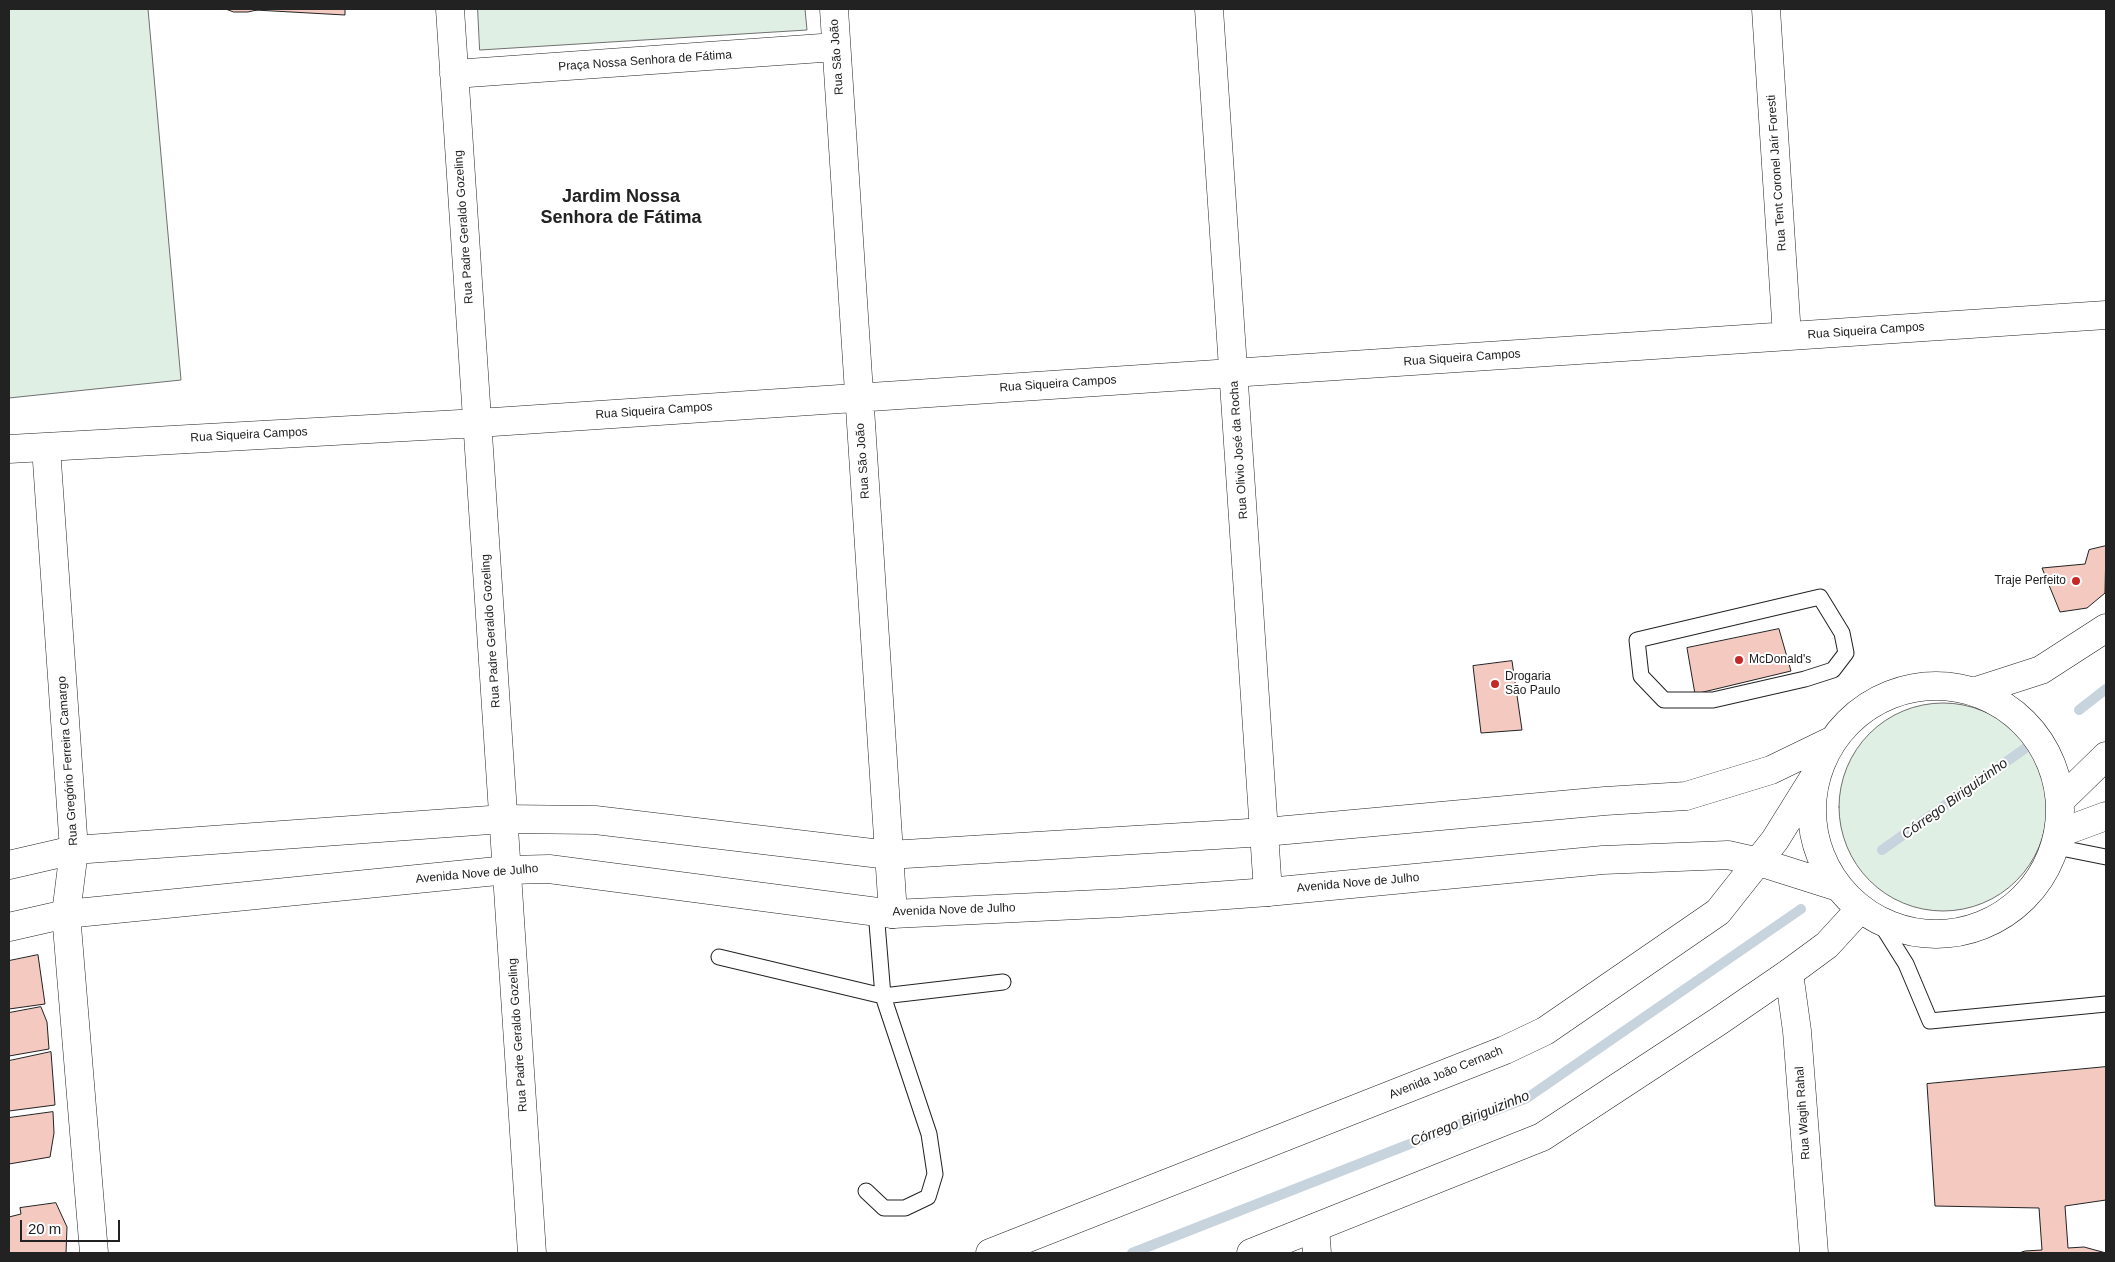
<!DOCTYPE html>
<html>
<head>
<meta charset="utf-8">
<style>
  body { margin:0 }
  #map { position:relative; width:2115px; height:1262px; overflow:hidden; background:#fff; font-family:Arial,sans-serif }
  canvas { display:block }
  .frame { position:absolute; inset:0; border:10px solid #222; pointer-events:none }
  .scale { position:absolute; left:20px; top:1220px; width:100px; height:22px; box-sizing:border-box; border:2px solid #222; border-top:0; padding-left:6px; font-size:15px; line-height:18px; white-space:nowrap; color:#222; -webkit-text-stroke:4px #fff; paint-order:stroke }
</style>
</head>
<body>
<div id="map">
<canvas width="2115" height="1262"></canvas>
<div class="frame"></div>
<div class="scale">20 m</div>
</div>
<script>
const ctx = document.querySelector('canvas').getContext('2d');
ctx.lineJoin = 'round';
function fill(path, color) { ctx.fillStyle = color; ctx.fill(path, 'evenodd'); }
function strokePath(path, color, width, dash) { ctx.strokeStyle = color; ctx.lineWidth = width; ctx.lineCap = dash ? 'butt' : 'round'; ctx.setLineDash(dash || []); ctx.stroke(path); }
function label(font, color, halo, rows, align = 'center') {
  ctx.font = font + ' Arial,sans-serif'; ctx.lineWidth = 4; ctx.setLineDash([]); ctx.textBaseline = 'middle'; ctx.strokeStyle = halo; ctx.fillStyle = color; for (const [text, x, y, turn = 0] of rows) {
    ctx.save(); ctx.translate(x, y); ctx.rotate((+turn || 0) * Math.PI / 180); ctx.textAlign = isNaN(turn) ? turn : align; if (halo) ctx.strokeText(text, 0, 0); ctx.fillText(text, 0, 0); ctx.restore();
  }
}
const green = new Path2D(`
  M9,9h139l33,371 -172,18z
  M478,9h327l2,21 -327,20z
  M1839 807a104 104 0 1 1 208 0a104 104 0 1 1-208 0Z`);
fill(green, '#e0efe3');
strokePath(green, '#6f6f6f', 1);
strokePath(new Path2D(`
  M2079,710l27,-21
  M1882,850l145,-103
  M1132,1253l395,-155 274,-189`), '#c7d3dd', 10);
const building = new Path2D(`
  M226,9h35l-13,3h-14z
  M257,9h88v6l-90,-5z
  M2106,546l-1,47 -18,15 -27,4 -18,-44 43,-4 4,-14z
  M1779,629l12,42 -96,23 -8,-46z
  M1512,661l10,69 -41,3 -8,-67z
  M38,955l7,49 -36,5v-48z
  M41,1007l6,15 2,27 -40,7v-43z
  M51,1052l4,53 -46,6v-50z
  M2106,1067v133l-41,6 3,42 16,-1 22,6h-87l6,-2 17,-1 -3,-42 -104,-2 -8,-122z
  M53,1112l1,21 -4,24 -41,7v-46z
  M56,1203l11,24 -1,26h-57v-36l12,-3 -1,-6z`);
fill(building, '#f3c9c0');
strokePath(building, '#222', 1);
const lane = new Path2D(`
  M1820,597l22,36 4,20 -13,17 -28,9 -92,21h-49l-23,-24 -4,-36z
  M2056,847l50,10
  M1879,921l27,43 24,57 176,-17
  M719,957l164,39 120,-14
  M866,1191l18,17h21l23,-11 7,-23 -6,-40 -46,-138 -7,-85`);
const street = new Path2D(`
  M450,9l82,1244
  M834,9l59,905
  M1209,9l59,883
  M1766,9l21,327
  M454,74l382,-27
  M46,447l28,403 -8,64 28,339
  M9,449l469,-26 1628,-108
  M2060,833l46,-17
  M1789,973l8,58 17,222
  M1315,1228l2,25`);
const secondary = new Path2D(`
  M1812 810a124 124 0 1 1 248 0a124 124 0 1 1-248 0Z
  M1979,690l62,-20 65,-42
  M2062,799l44,-43
  M9,865l65,-15 430,-31 91,1 294,35 376,-23 340,-31 81,-5 85,-26 62,-30
  M9,927l57,-13 441,-44 42,-1 344,45 226,-11 149,-11 335,-32 125,-5 31,7 79,25
  M990,1253l515,-203 40,-19 173,-119 57,-72 43,-69
  M1251,1253l291,-116 177,-116 70,-48 38,-28 33,-36`);
strokePath(lane, '#222', 17);
strokePath(street, '#222', 29);
strokePath(secondary, '#222', 29);
strokePath(lane, '#fff', 15);
strokePath(street, '#fff', 28);
strokePath(secondary, '#fff', 28);
for (const [x, y, r, color] of [
  [2076,581,5,"#c62828"],
  [1739,660,5,"#c62828"],
  [1495,684,5,"#c62828"]
]) { const dot = new Path2D(); dot.arc(x, y, r, 0, 2 * Math.PI); ctx.fillStyle = color; ctx.fill(dot); strokePath(dot, '#fff', 2); }
label('12px', '#222', '#fff', [
  ["Rua São João",837,57,-94],
  ["Praça Nossa Senhora de Fátima",645,61,-4],
  ["Rua Tent Coronel Jaír Foresti",1777,173,-94],
  ["Rua Padre Geraldo Gozeling",464,227,-94],
  ["Rua Siqueira Campos",1866,331,-4],
  ["Rua Siqueira Campos",1462,358,-4],
  ["Rua Siqueira Campos",1058,384,-4],
  ["Rua Siqueira Campos",654,411,-4],
  ["Rua Siqueira Campos",249,435,-3],
  ["Rua Olivio José da Rocha",1239,450,-94],
  ["Rua São João",863,461,-94],
  ["Rua Padre Geraldo Gozeling",491,631,-94],
  ["Rua Gregório Ferreira Camargo",68,761,-94],
  ["Avenida Nove de Julho",477,874,-5],
  ["Avenida Nove de Julho",1358,883,-5],
  ["Avenida Nove de Julho",954,910,-2],
  ["Rua Padre Geraldo Gozeling",518,1035,-94],
  ["Avenida João Cernach",1446,1073,-22],
  ["Rua Wagih Rahal",1803,1113,-94]
]);
label('12px', '#222', '#fff', [
  ["Traje Perfeito",2066,581,"right"],
  ["McDonald's",1749,660],
  ["Drogaria",1505,677],
  ["São Paulo",1505,691]
], 'left');
label('italic 14px', '#222', '#fff', [
  ["Córrego Biriguizinho",1955,799,-36],
  ["Córrego Biriguizinho",1470,1119,-22]
]);
label('bold 18px', '#222', '#fff', [
  ["Jardim Nossa",621,197],
  ["Senhora de Fátima",621,218]
]);
</script>
</body>
</html>
